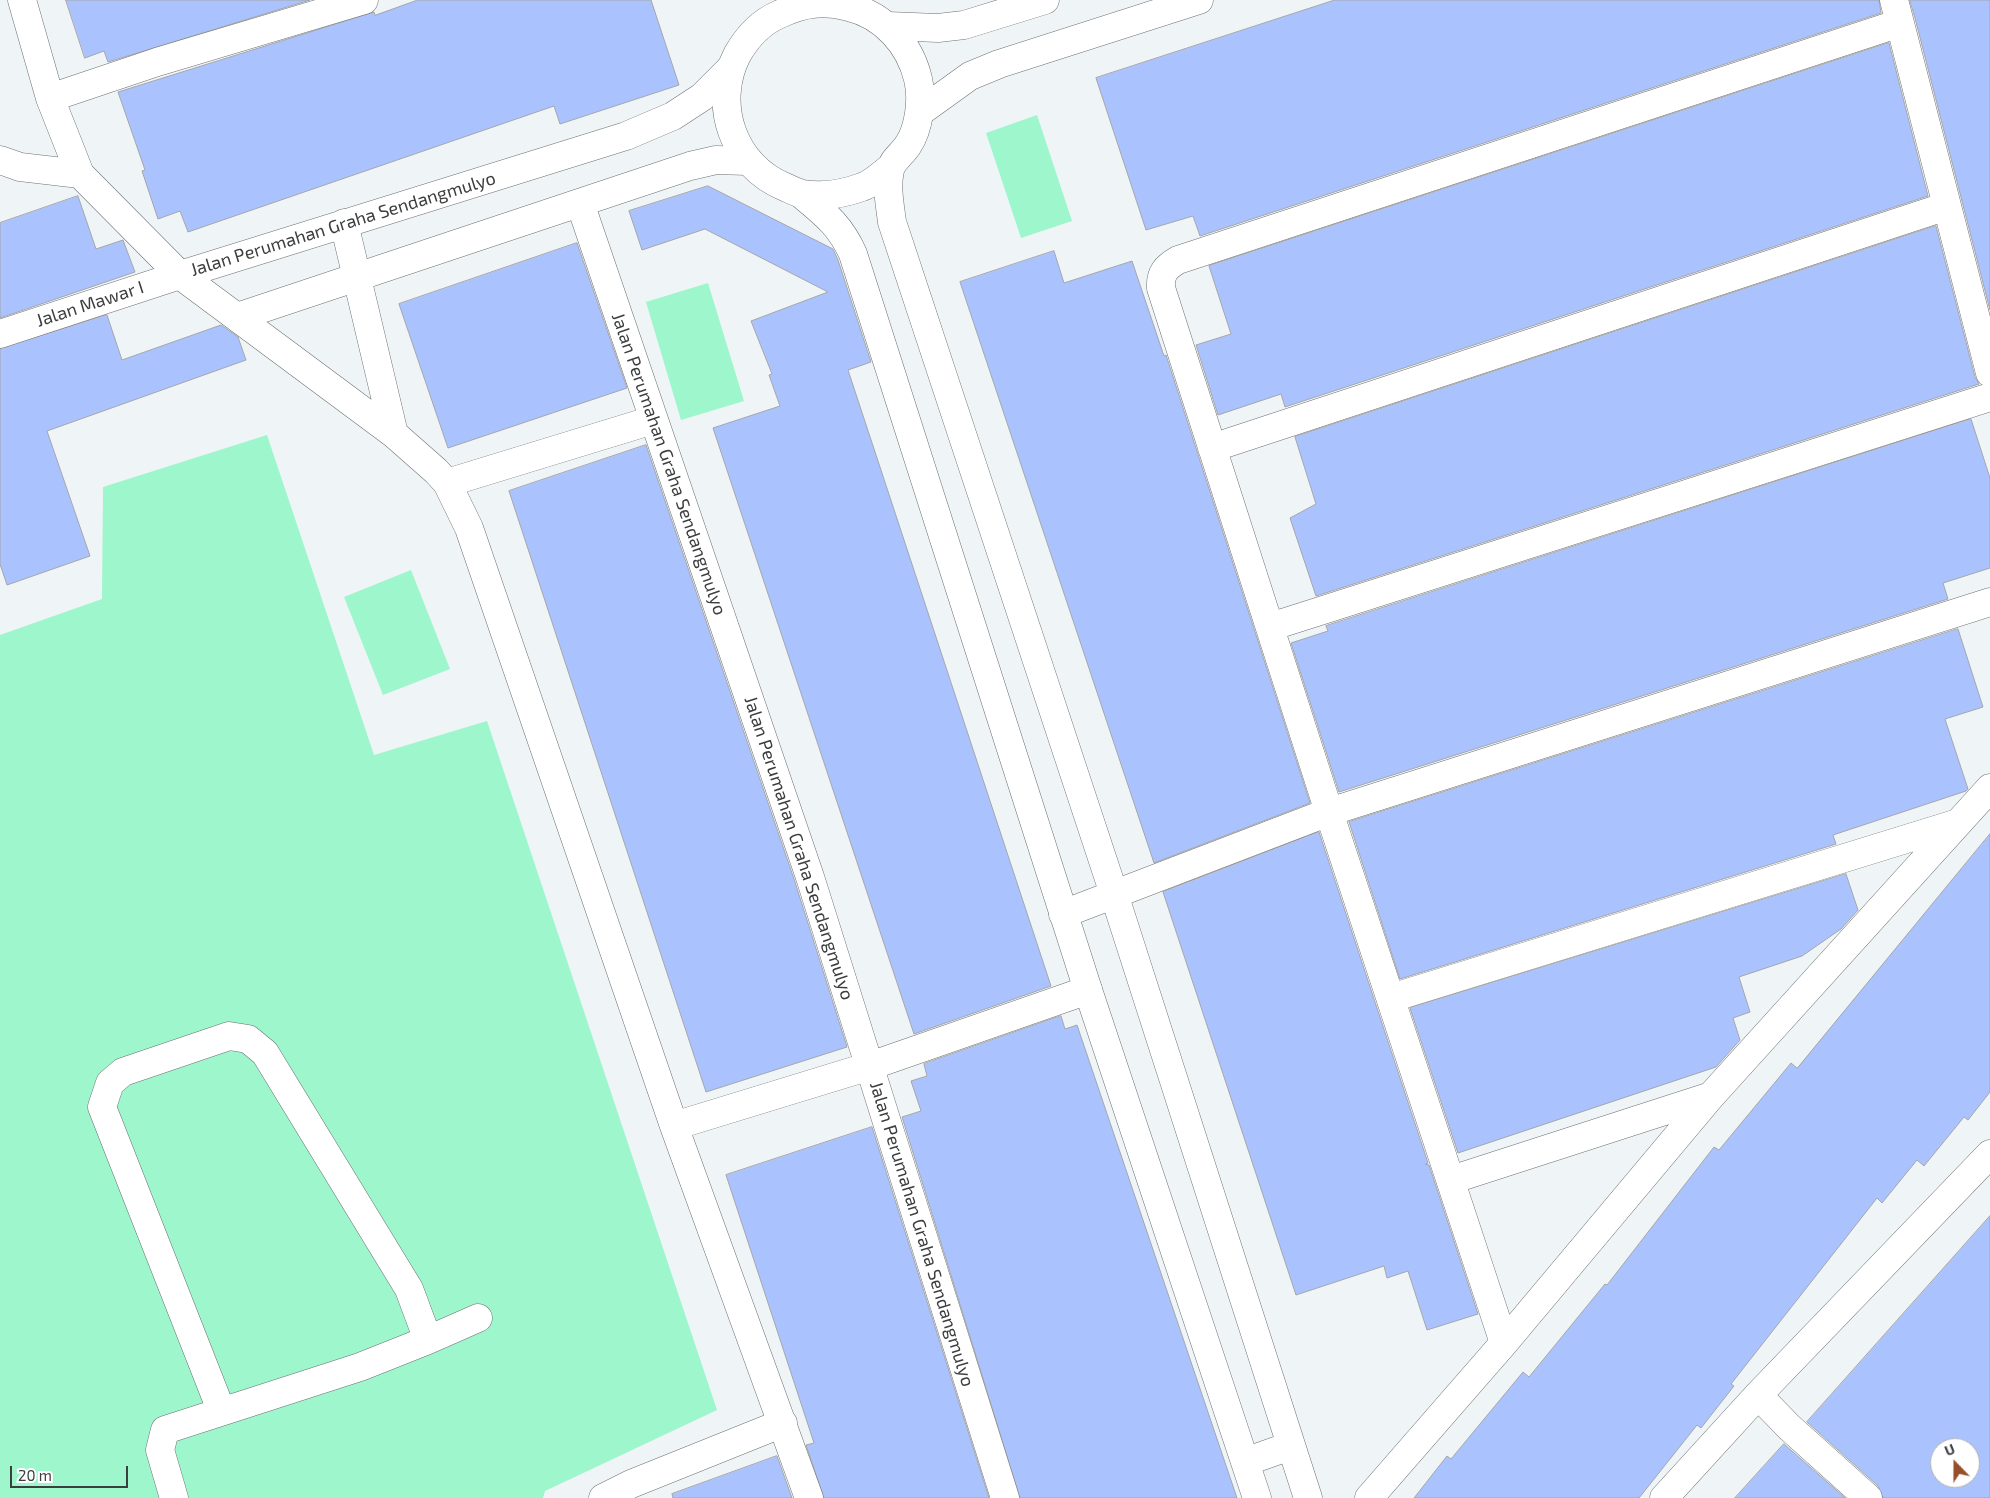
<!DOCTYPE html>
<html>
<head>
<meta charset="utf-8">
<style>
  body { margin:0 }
  #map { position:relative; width:1990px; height:1498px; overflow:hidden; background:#eff4f7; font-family:"Exo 2",sans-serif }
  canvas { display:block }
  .north { position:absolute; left:1930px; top:1438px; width:50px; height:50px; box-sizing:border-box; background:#fff; border:1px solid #b1b1b2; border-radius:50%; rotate:338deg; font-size:14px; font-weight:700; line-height:20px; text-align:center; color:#3b3d3e }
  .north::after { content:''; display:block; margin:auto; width:18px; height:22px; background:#974f2a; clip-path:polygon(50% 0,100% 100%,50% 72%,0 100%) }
  .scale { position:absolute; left:10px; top:1466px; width:118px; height:22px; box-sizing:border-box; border:2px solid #3b3d3e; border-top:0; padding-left:6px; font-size:15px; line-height:18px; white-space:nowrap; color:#3b3d3e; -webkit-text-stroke:4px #fff; paint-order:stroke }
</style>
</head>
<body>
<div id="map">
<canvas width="1990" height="1498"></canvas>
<div class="north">U</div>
<div class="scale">20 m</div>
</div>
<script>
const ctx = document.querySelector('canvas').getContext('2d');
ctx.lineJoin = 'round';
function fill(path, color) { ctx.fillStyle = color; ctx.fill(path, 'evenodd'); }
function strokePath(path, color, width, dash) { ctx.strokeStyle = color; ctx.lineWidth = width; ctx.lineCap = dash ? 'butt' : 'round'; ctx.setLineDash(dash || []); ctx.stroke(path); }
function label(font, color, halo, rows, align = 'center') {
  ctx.font = font + ' "Exo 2",sans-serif'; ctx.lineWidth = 4; ctx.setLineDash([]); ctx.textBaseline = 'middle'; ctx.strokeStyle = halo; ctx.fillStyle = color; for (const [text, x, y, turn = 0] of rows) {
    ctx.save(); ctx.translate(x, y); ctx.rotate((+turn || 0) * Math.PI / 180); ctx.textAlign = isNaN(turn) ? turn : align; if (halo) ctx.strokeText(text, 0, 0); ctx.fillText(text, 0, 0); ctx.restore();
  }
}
fill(new Path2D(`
  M1037,115l35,106 -51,17 -35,-105z
  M708,283l36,118 -63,19 -35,-118z
  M267,435l107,320 113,-34 230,689 -172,81 -2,7h-543v-863l102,-36 1,-112z
  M411,570l39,99 -67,26 -39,-98z`), '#9df6cc');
const building = new Path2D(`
  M66,0h244l-202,62 -4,-11 -19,7z
  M418,0h233l28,85 -119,39 -6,-18 -366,126 -8,-21 -22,8 -16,-48 3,-1 -27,-78 256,-80 1,3z
  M1335,0h544l2,13 -681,223 -7,-20 -47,14 -50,-152z
  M1910,0h80v310l-75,-292z
  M1889,43l39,153 -643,211 -4,-13 -63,21 -22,-70 35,-11 -22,-68z
  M708,186l125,63 5,11 33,102 -23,8 203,616 -137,48 -201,-606 67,-22 -11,-31 3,-1 -21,-53 77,-29 -123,-63 -63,21 -13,-39z
  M78,196l18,53 27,-9 12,32 -135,46v-95z
  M1936,226l39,151 4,7 -663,212 -26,-78 26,-14 -21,-67z
  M577,243l50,145 -179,60 -49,-144z
  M1054,251l10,32 68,-22 32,95 2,-1 144,448 -156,60 -194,-581z
  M107,315l15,45 99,-35 17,12 8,23 -199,71 43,125 -83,29 -7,-21v-215z
  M1971,419l19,59v90l-47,15 5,16 -609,193 -48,-149 37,-12 -2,-5z
  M646,445l149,437 52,165 -141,45 -197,-601z
  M1958,629l25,78 -38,12 23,70 -2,2 -133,44 3,9 -436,135 -51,-157z
  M1319,832l109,331 -3,1 4,1 49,149 -51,16 -19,-59 -21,7 -3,-12 -88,29 -133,-403z
  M1990,834v258l-22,28 -4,-3 -40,49 -7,-6 -35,43 -5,-5 -146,186 3,2 -33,42 -4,-3 -58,73h-225l33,-42 4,3 72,-87 6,5 76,-93 2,1 107,-138 5,3 72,-87 6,5z
  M1846,874l12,36 -17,19 -39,27 -63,21 11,35 -17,6 7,22 -24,27 -258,86 -48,-145z
  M1061,1016l4,13 12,-4 160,473h-217l-118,-381 19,-6 -10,-30 16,-5 -3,-12z
  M872,1127l117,371h-165l-18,-53 8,-2 -88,-268z
  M1990,1216v282h-107l-5,-12 -71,-64zM1940,1448h30v30h-30z
  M1784,1444l61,54h-110z
  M777,1456l15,42h-119l-1,-4z`);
fill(building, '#aac2fd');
strokePath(building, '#a5a6aa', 1);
const street = new Path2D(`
  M22,0l28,98 30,76
  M1894,0l96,373
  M888,26l50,2 26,-3 81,-25
  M50,98l107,-36 207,-62
  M920,112l50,-36 29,-12 200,-64
  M0,160l20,7 60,7 100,101 214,159 42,37 11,12 22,45 205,598 135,372
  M580,203l230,674 195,621
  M344,223l50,211
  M237,317l453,-151 26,-6 31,1
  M0,334l180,-59 446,-139 47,-20 29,-19 28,-28
  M1212,448l735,-242
  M447,483l206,-63
  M1270,627l720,-230
  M1063,914l266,-102 661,-210
  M1391,998l567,-175
  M674,1126l196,-60 218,-76
  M1451,1180l260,-84
  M428,1340l50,-22
  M1504,1343l-175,-531 -168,-524c-1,-15 5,-21 17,-28l722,-237
  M1758,1395l31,32 79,71
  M174,1498l-14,-48 5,-20 195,-63 68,-27 -19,-51 -144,-236 -17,-14 -19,-3 -106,36 -13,11 -8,24 119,303
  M603,1498l28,-14 152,-61
  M1369,1498l135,-155 207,-247 279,-308
  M1664,1498l94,-103 232,-241`);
const secondary = new Path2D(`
  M890,168c-8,6 -18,16 -28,19 -19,7 -40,10 -59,7 -6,-1 -13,-5 -18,-7 -52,-21 -73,-83 -48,-132 10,-18 24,-33 43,-41 23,-11 44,-14 69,-7 35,8 61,38 69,72 5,20 1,50 -10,66 -5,8 -16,16 -18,25 -4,17 0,35 2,52l222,672 194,604
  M801,194c24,20 39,31 52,60l235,736 169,508
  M1245,1462l45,-16`);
strokePath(street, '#6d7173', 29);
strokePath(secondary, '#6d7173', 29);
strokePath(street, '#fff', 28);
strokePath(secondary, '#fff', 28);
label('18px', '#3b3d3e', '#fff', [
  ["Jalan Perumahan Graha Sendangmulyo",343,224,-17],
  ["Jalan Mawar I",90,304,-18],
  ["Jalan Perumahan Graha Sendangmulyo",669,464,71],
  ["Jalan Perumahan Graha Sendangmulyo",799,848,72],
  ["Jalan Perumahan Graha Sendangmulyo",922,1234,73]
]);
</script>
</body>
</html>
